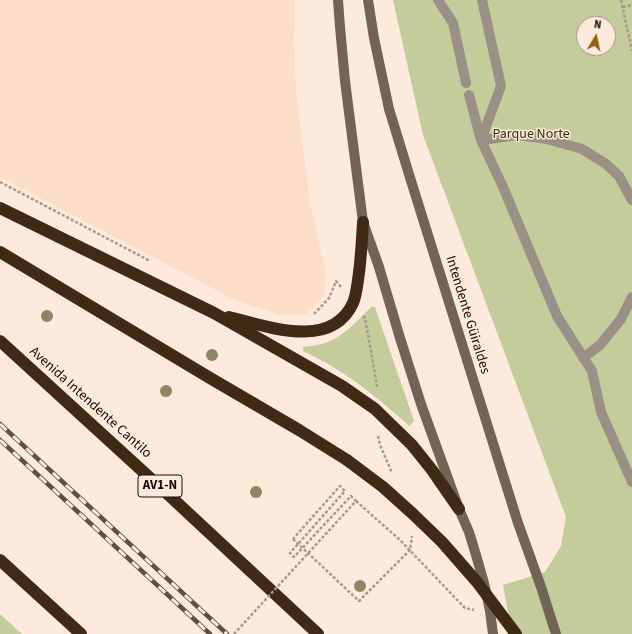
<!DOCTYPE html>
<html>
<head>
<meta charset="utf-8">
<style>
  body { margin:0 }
  #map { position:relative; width:632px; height:634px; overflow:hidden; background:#fdeadd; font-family:"Source Sans 3",sans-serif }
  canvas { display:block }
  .north { position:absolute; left:576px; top:16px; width:40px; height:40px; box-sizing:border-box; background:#fdeadd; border:1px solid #a19287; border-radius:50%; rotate:9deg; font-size:11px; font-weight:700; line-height:16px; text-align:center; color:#170d06 }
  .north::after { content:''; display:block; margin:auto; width:14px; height:18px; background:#90620c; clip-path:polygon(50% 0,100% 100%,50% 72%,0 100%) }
</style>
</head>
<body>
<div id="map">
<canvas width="632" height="634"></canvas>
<div class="north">N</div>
</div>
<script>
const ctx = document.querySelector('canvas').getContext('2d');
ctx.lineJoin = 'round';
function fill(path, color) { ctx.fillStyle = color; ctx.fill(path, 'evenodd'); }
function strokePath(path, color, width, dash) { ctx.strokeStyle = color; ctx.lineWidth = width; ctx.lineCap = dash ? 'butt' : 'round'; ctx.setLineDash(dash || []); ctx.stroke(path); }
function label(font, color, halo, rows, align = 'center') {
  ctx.font = font + ' "Source Sans 3",sans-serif'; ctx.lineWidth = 3; ctx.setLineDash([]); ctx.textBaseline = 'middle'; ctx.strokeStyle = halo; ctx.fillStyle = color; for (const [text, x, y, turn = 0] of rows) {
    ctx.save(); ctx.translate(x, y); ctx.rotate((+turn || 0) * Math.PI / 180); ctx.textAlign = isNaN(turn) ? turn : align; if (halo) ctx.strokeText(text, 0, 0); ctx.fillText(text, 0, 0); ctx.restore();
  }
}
fill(new Path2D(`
  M0,0h295l-1,40 2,52 14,111 16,69 -1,22 -19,20 -26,1 -43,-14 -237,-124z`), '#fbddc8');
fill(new Path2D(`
  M393,0h239v634h-120l-9,-49 42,-13 16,-26 5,-29 -143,-382zM584,24h24v24h-24z
  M371,307h4l39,114 -5,5c-24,-22 -48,-42 -76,-59 -9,-6 -20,-11 -30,-16v-4c8,-1 17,-2 25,-5 17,-7 30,-22 43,-35z
  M0,614l22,20h-22z`), '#c4cc9b');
strokePath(new Path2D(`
  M621,0l11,51
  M623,7l9,-2
  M0,182l150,79
  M314,314l15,-16 7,-17 5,6
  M363,316l2,2 12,68v3
  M378,436l2,9 12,28
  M356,501l44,39 61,64 4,4 9,2
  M293,539l66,62 51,-51 2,-14`), '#a8988d', 2.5, [3, 2]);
strokePath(new Path2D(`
  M438,0l15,23 13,60
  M482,0l19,86 -20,54 22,47 54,129 35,55 9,41 31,70
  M469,95l12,45 37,-5 29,4 35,10 24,15 13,12 13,24
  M583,358l17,-13 21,-26 11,-22`), '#9b9086', 10);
strokePath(new Path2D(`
  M338,0l2,27 5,54 18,141 16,45 21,71 21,66 38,105 10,23 7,23 8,28 6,28 3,23
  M368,0l6,38 15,71 23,75 106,339 23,64 15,47`), '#736355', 10);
strokePath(new Path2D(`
  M0,208l214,105 128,73 33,23 37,36 20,25 27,39
  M0,252l210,126 89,52 48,30
  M229,317c37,9 102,34 124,-14 3,-7 4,-16 5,-23 3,-20 4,-39 5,-58
  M0,341l172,157 146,136
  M0,560l81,74`), '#3f2a16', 12);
const rail = new Path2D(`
  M0,424l227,210
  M0,440l210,194`);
strokePath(rail, '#5d5047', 4.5);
strokePath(rail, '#fdeadd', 3, [9]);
strokePath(new Path2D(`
  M234,634l122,-133 -5,-5 -57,61 -4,-4 55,-62 -5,-5 -47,53`), '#a8988d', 2.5, [3, 2]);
strokePath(new Path2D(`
  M347,460l36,27 30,27 29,28 35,40 39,52`), '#3f2a16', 12);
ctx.fillStyle = '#8c8665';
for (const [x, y] of [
  [47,316],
  [212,355],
  [166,391],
  [256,492],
  [360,586]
]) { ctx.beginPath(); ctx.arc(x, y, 6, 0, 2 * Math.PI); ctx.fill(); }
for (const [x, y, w] of [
  [160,486,44]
]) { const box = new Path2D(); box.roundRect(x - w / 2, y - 11, w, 22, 3); ctx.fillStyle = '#fdeadd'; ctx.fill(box); strokePath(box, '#170d06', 1); }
label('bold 13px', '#170d06', null, [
  ["AV1-N",160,486]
]);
label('14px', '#2f3402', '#fdeadd', [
  ["Parque Norte",531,135]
]);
label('14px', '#170d06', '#fdeadd', [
  ["Intendente Güiraldes",467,315,73],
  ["Avenida Intendente Cantilo",90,403,42]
]);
</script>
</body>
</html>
